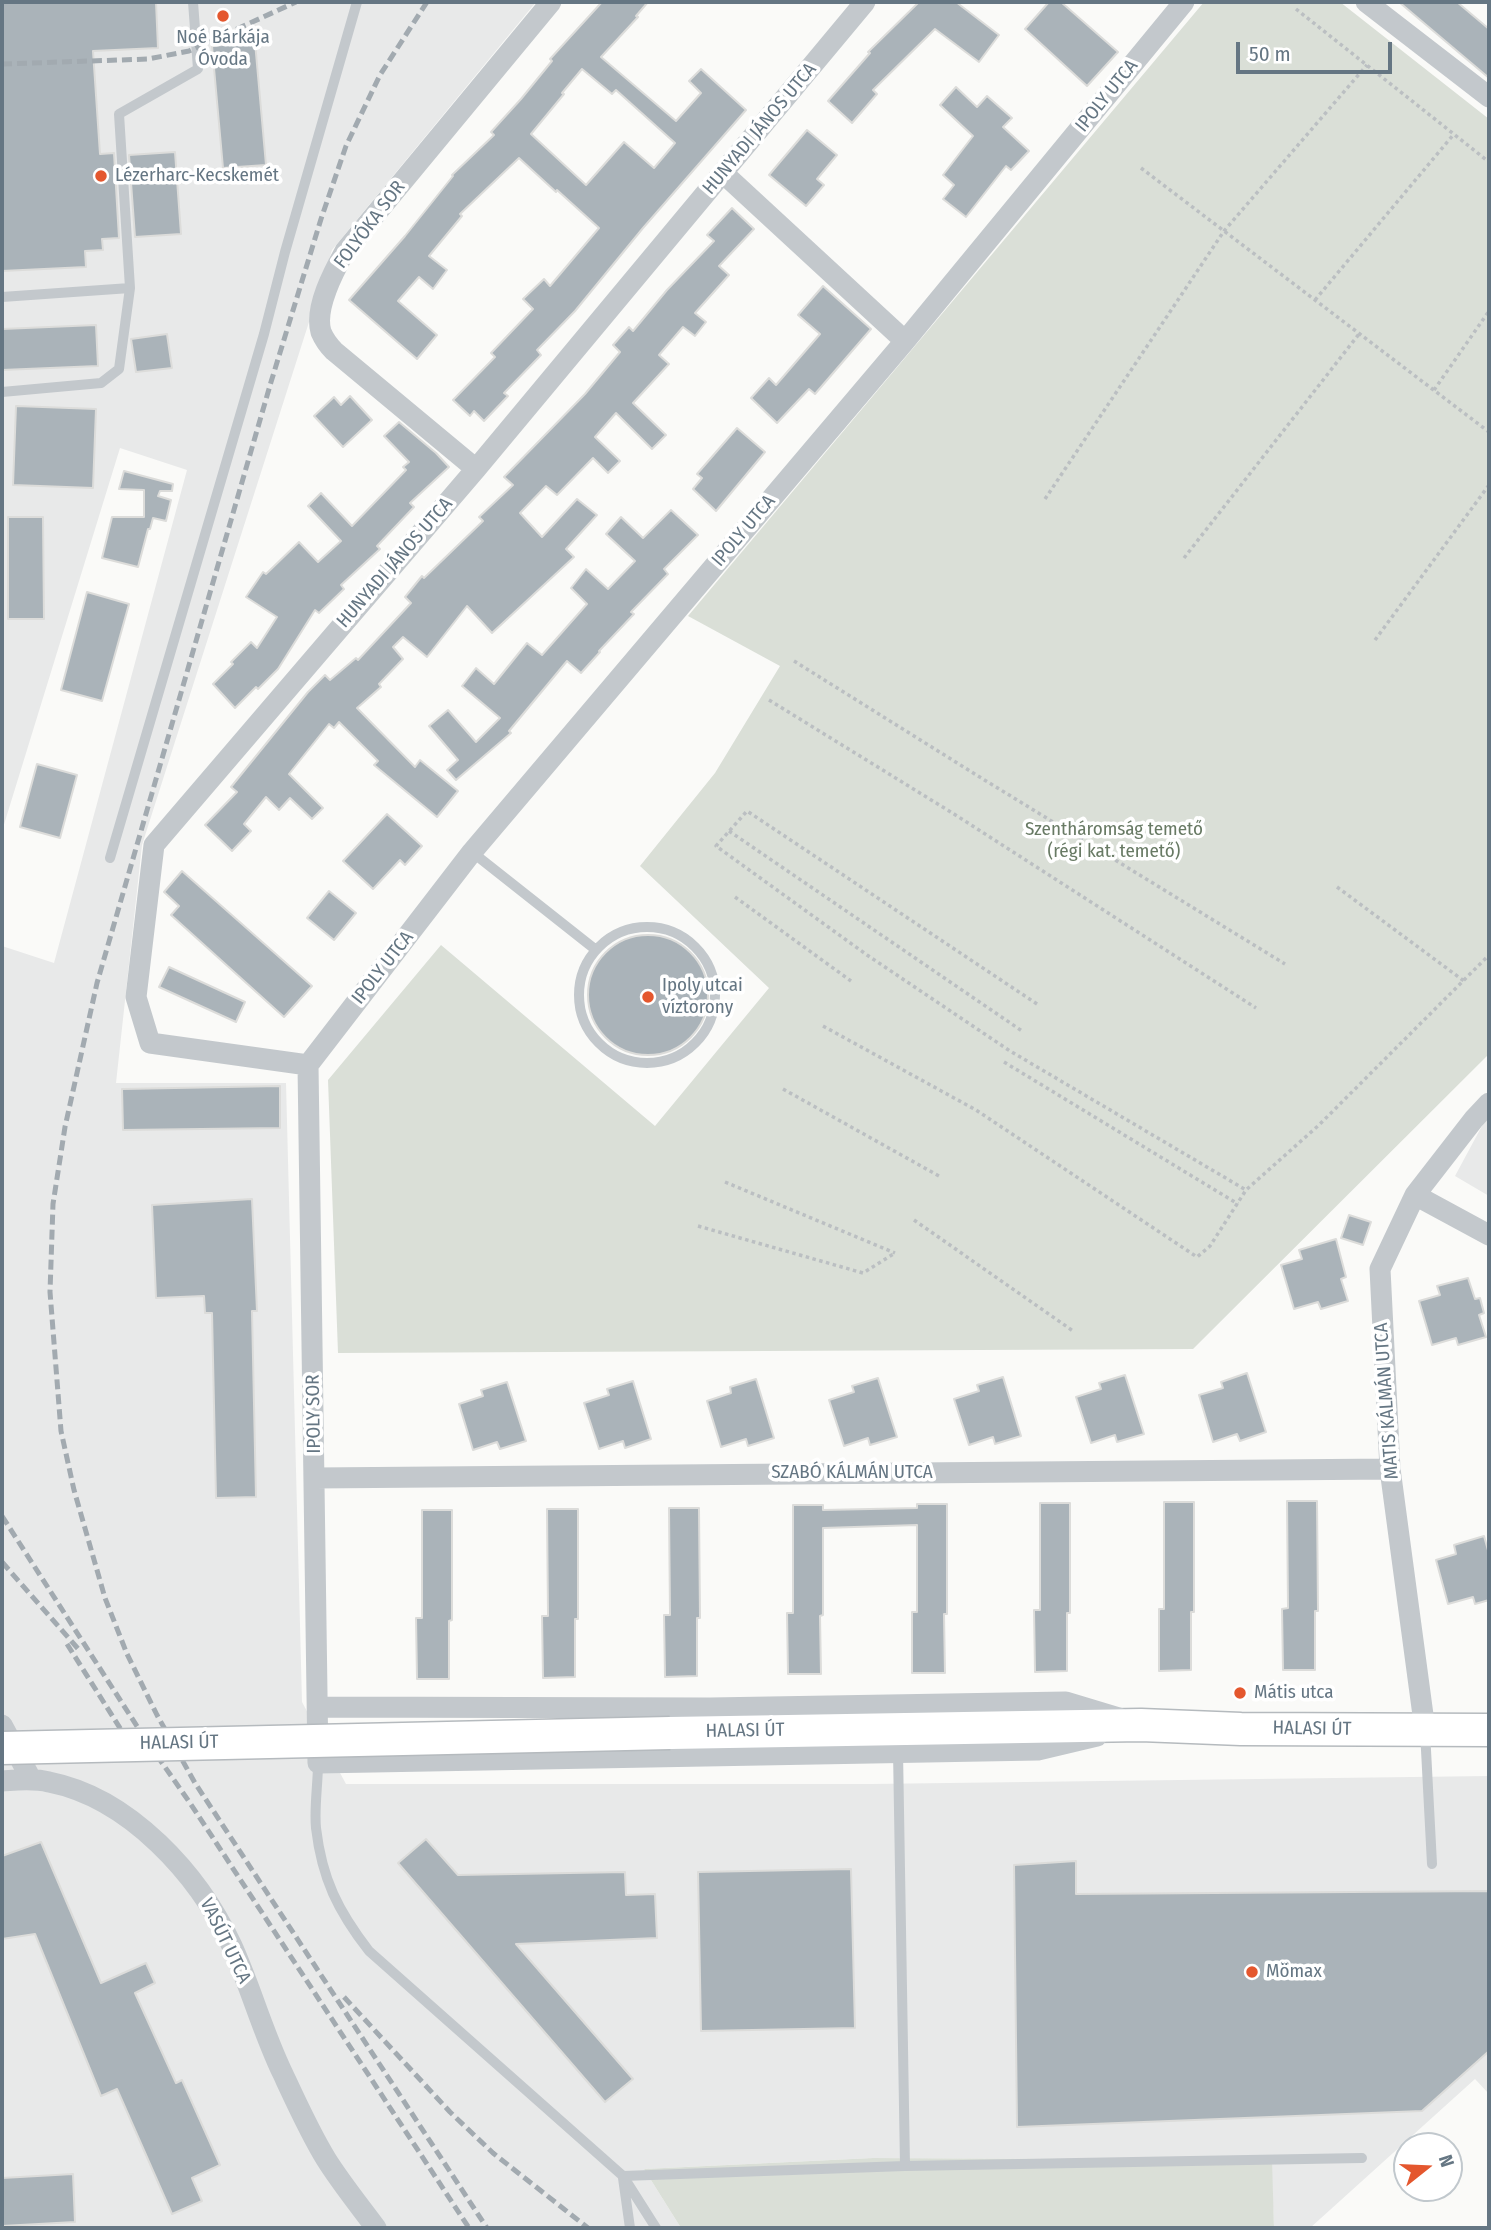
<!DOCTYPE html>
<html>
<head>
<meta charset="utf-8">
<style>
  body { margin:0 }
  #map { position:relative; width:1491px; height:2230px; overflow:hidden; background:#fafaf8; font-family:"Fira Sans Condensed",sans-serif }
  canvas { display:block }
  .frame { position:absolute; inset:0; border:4px solid #657683; pointer-events:none }
  .north { position:absolute; left:1393px; top:2132px; width:70px; height:70px; box-sizing:border-box; background:#fff; border:2px solid #c1c8cd; border-radius:50%; rotate:72deg; font-size:19px; font-weight:700; line-height:28px; text-align:center; color:#657683 }
  .north::after { content:''; display:block; margin:auto; width:24px; height:32px; background:#e4572e; clip-path:polygon(50% 0,100% 100%,50% 72%,0 100%) }
  .scale { position:absolute; left:1236px; top:42px; width:156px; height:32px; box-sizing:border-box; border:4px solid #657683; border-top:0; padding-left:9px; font-size:21px; line-height:24px; white-space:nowrap; color:#657683; -webkit-text-stroke:5px #fff; paint-order:stroke }
</style>
</head>
<body>
<div id="map">
<canvas width="1491" height="2230"></canvas>
<div class="frame"></div>
<div class="north">N</div>
<div class="scale">50 m</div>
</div>
<script>
const ctx = document.querySelector('canvas').getContext('2d');
ctx.lineJoin = 'round';
function fill(path, color) { ctx.fillStyle = color; ctx.fill(path, 'evenodd'); }
function strokePath(path, color, width, dash) { ctx.strokeStyle = color; ctx.lineWidth = width; ctx.lineCap = dash ? 'butt' : 'round'; ctx.setLineDash(dash || []); ctx.stroke(path); }
function label(font, color, halo, rows, align = 'center') {
  ctx.font = font + ' "Fira Sans Condensed",sans-serif'; ctx.lineWidth = 7; ctx.setLineDash([]); ctx.textBaseline = 'middle'; ctx.strokeStyle = halo; ctx.fillStyle = color; for (const [text, x, y, turn = 0] of rows) {
    ctx.save(); ctx.translate(x, y); ctx.rotate((+turn || 0) * Math.PI / 180); ctx.textAlign = isNaN(turn) ? turn : align; if (halo) ctx.strokeText(text, 0, 0); ctx.fillText(text, 0, 0); ctx.restore();
  }
}
fill(new Path2D(`
  M2,2h534l-204,248 -190,595 -26,238h170l16,619 44,82h525l618,-8v318l-14,-15 -165,149h-36l-3,-68 -398,-2 -229,11 37,59h-679v-1282l52,17 133,-493 -67,-22 -118,383z
  M1489,1118v78l-34,-20 28,-52z`), '#e8e9e9');
fill(new Path2D(`
  M1204,2h136l149,117v935l-296,295 -855,4 -10,-273 113,-135 214,181 114,-138 -129,-122 75,-93 65,-107 -92,-50z
  M873,2158l399,2 2,68h-593l-37,-59z`), '#dadfd7');
const building = new Path2D(`
  M2,2h154l2,46 -65,3 7,103 14,-1 5,85 -17,1 1,11 -18,1 1,16 -84,4z
  M602,2h46l-12,14 2,1 -37,40 75,64 25,-28 -12,-12 12,-12 45,41 -103,118 -68,83 -38,39 4,5 -37,38 4,3 -24,25 -10,-10 -4,5 -17,-16 42,-43 -4,-4 42,-44 -10,-10 21,-20 6,7 49,-58 -42,-38 -1,2 -37,-34 -59,56 2,2 -33,40 18,14 -14,19 -14,-12 -21,24 39,34 -20,24 -68,-59 56,-64 48,-60 -1,-1 42,-40 -3,-3 30,-33 31,-38 -2,-2zM582,69l30,25 4,-4 59,53 -21,25 -30,-26 -38,43 -55,-51 33,-40 -2,-1z
  M919,2h37l43,33 -20,27 -44,-33 -62,61 4,4 -25,29 -24,-22 42,-48 -2,-1z
  M1049,2h12l57,50 -31,34 -62,-57z
  M1399,2h58l32,27v49z
  M255,42l11,123 -43,3 -11,-122z
  M956,87l21,20 10,-11 25,22 -9,9 26,24 -18,19 -5,-4 -40,51 -23,-18 11,-14 -11,-10 30,-39 -33,-31z
  M807,130l30,25 -20,24 7,6 -18,21 -37,-31z
  M175,152l6,82 -46,3 -6,-82z
  M732,208l22,21 -35,37 10,9 -34,38 11,9 -11,14 -12,-9 -24,28 10,9 -36,39 33,32 -14,14 -36,-36 -21,24 25,24 -12,12 -15,-15 -36,37 -11,-9 -26,27 22,24 35,-38 20,16 -31,34 8,8 -82,76 -25,-27 -40,51 -24,-20 -10,10 10,12 -24,25 2,3 -24,21 58,59 5,-7 38,31 -21,26 -63,-52 4,-4 -39,-39 -5,6 -5,-4 -40,50 34,34 -11,11 -22,-21 -11,12 -13,-13 -22,27 7,7 -19,20 -27,-26 32,-33 -6,-5 77,-95 17,-17 5,5 26,-22 2,2 53,-57 -6,-6 17,-21 2,2 59,-57 -4,-4 34,-32 -9,-8 81,-83 35,-42 -7,-7 16,-18 4,4 34,-41 47,-49 -7,-6z
  M823,286l48,43 -56,65 -6,-5 -32,34 -26,-25 18,-20 7,7 44,-51 -22,-19z
  M96,325l2,41 -96,4v-41z
  M167,334l5,34 -36,4 -5,-33z
  M350,396l22,24 -29,27 -29,-31 20,-19 7,8z
  M16,406l80,3 -3,79 -80,-3z
  M399,422l37,31 13,14 -39,36 4,4 -37,39 3,3 -39,36 3,4 -25,24 -4,-3 -37,59 -20,20 -2,-2 -21,21 -22,-24 20,-20 -2,-2 20,-20 6,6 20,-31 -31,-20 17,-25 3,2 33,-32 19,20 23,-21 -33,-35 13,-13 31,33 54,-56 -3,-3 6,-5 -25,-26z
  M737,428l28,24 -49,59 -23,-22 9,-11 -5,-4z
  M124,471l49,13 -1,7h-12l-2,5 13,4 -5,21 -13,-3 -3,11h-2l-10,38 -36,-9 10,-41h32v-27l-25,-1z
  M671,510l27,25 -34,34 4,5 -37,38 3,2 -35,37 1,1 -19,21 -14,-12 -58,70 2,2 -55,47 -9,-10 11,-10 -29,-34 19,-16 28,32 24,-24 -38,-32 14,-18 18,16 33,-41 15,12 45,-51 -16,-16 15,-19 22,20 27,-28 -29,-27 15,-17 22,21z
  M8,517h35l1,102h-36z
  M87,592l42,12 -27,97 -41,-11z
  M37,764l40,11 -17,63 -40,-11z
  M387,814l35,32 -17,19 -5,-5 -27,29 -30,-28z
  M182,871l130,115 -28,31 -113,-102 8,-9 -15,-14z
  M329,891l27,22 -22,27 -27,-22z
  M588 995a60 60 0 1 1 120 0a60 60 0 1 1-120 0Z
  M169,967l76,35 -9,20 -77,-35z
  M280,1086v42l-157,2 -1,-41z
  M252,1199l5,112h-5l4,186 -40,1 -4,-185h-7l-1,-17 -48,2 -4,-93z
  M1349,1215l22,7 -8,23 -22,-7z
  M1336,1239l10,38 -5,2 7,22 -27,8 -3,-7 -24,7 -13,-44 21,-6 -3,-9z
  M1468,1278l7,21 5,-1 4,15 -5,2 7,22 -28,8 -2,-7 -24,7 -13,-44 21,-6 -3,-9z
  M1247,1373l19,59 -26,9 -3,-7 -24,8 -14,-47 24,-7 -2,-6z
  M1125,1375l19,59 -27,8 -2,-7 -24,8 -15,-46 25,-8 -2,-6z
  M1003,1377l18,59 -26,8 -2,-7 -24,8 -15,-46 25,-8 -2,-6z
  M878,1378l19,59 -27,8 -2,-7 -24,8 -15,-46 25,-8 -2,-6z
  M756,1379l18,59 -26,8 -2,-7 -25,8 -14,-46 24,-8 -1,-6z
  M633,1381l18,58 -26,9 -2,-7 -24,8 -15,-46 25,-8 -2,-6z
  M507,1382l19,59 -26,8 -3,-7 -24,8 -14,-46 24,-8 -2,-6z
  M1287,1501h30l1,110h-3v59h-32l-1,-61 6,-1z
  M1164,1502h30v110h-3v58l-32,1v-62h5z
  M1040,1503h30v110h-3v58l-32,1 -1,-62h6z
  M917,1504h30v110h-3l1,59h-33v-61h5v-87l-94,3v87l-3,1 1,58h-33l-1,-61h6v-108h30v5l94,-2z
  M669,1508h30l1,110h-3v58l-32,1 -1,-62h6z
  M547,1509h31v110h-3v58l-32,1 -1,-62h6z
  M422,1510h30v110l-3,1v58h-32l-1,-61h6z
  M1484,1536l5,18v46l-14,4 -2,-7 -25,7 -12,-44 20,-6 -2,-9z
  M426,1839l32,36 167,-3 1,23 29,-1 2,44 -141,6 117,135 -28,23 -207,-239z
  M41,1842l60,141 45,-20 9,20 -20,10 41,90 6,-3 38,85 -28,13 10,23 -30,13 -55,-125 -16,7 -66,-162 -33,5v-83z
  M1076,1861v33l413,-3v160l-67,60 -405,16 -3,-262z
  M851,1869l4,159 -154,3 -3,-159z
  M73,2174l2,48 -73,4v-48z`);
fill(building, '#aab3b9');
strokePath(building, '#dcdcda', 2);
const primary = new Path2D(`
  M670,1733l471,-8 100,4 248,1`);
strokePath(primary, '#b5babe', 35);
strokePath(new Path2D(`
  M1296,9l193,153
  M1141,168l348,264
  M1315,300l139,-166
  M1434,390l55,-79
  M1045,499l179,-268 143,-166
  M1184,558l175,-224
  M1375,640l114,-155
  M794,661l184,115 307,188
  M769,700l185,114 302,194
  M729,831l293,200
  M1337,887l127,94
  M735,897l116,84
  M1037,1004l-290,-193 -31,35 151,109 143,96 236,139
  M823,1026l153,84 221,147 13,-11 36,-56 73,-65 170,-170
  M1004,1062l234,142
  M783,1089l156,87
  M725,1182l170,71
  M914,1220l159,111
  M698,1226l165,47 32,-20`), '#bbbfc2', 3.5, [3.5, 3.5]);
strokePath(new Path2D(`
  M2,297l128,-9 -11,-174 79,-45 -5,-67
  M2,392l99,-9 18,-14 11,-81
  M472,852l124,98
  M110,858l154,-524 21,-82 72,-250
  M579 995a68 68 0 1 1 136 0a68 68 0 1 1-136 0Z
  M1425,1731l7,133
  M898,1751l7,415
  M318,1763c0,21 -4,45 -2,65 6,51 22,83 53,123l254,225 33,52
  M623,2176l282,-10 457,-8
  M623,2178l7,50`), '#c3c8cc', 10);
strokePath(new Path2D(`
  M1366,2l123,95
  M723,173l182,168
  M476,469l-142,-118c-5,-5 -10,-12 -13,-19 -7,-24 13,-61 24,-81l206,-249
  M308,1065l10,698 720,-13 59,-14
  M308,1065l-158,-22 -14,-46 18,-152 322,-376 389,-467
  M308,1065l164,-213 433,-511 279,-339
  M1415,1195l74,40
  M315,1478l1075,-9
  M318,1707l392,1 356,-6 53,16
  M2,1725l29,54
  M1425,1730l-35,-261 -10,-200 35,-74 59,-76 15,-16
  M2,1781c16,-1 31,-3 47,1 81,16 150,93 183,164 19,42 31,87 51,128 13,28 27,59 43,85 15,24 33,46 50,69`), '#c3c8cc', 21);
strokePath(primary, '#fff', 32);
strokePath(new Path2D(`
  M427,2l-47,73 -34,71 -25,73 -50,163 -174,601 -32,144 -12,77 -3,88 11,139 13,59 31,108 22,56 30,61 38,68 292,445
  M2,64l146,-5 41,-8 107,-49
  M2,1516l140,218 48,69 279,425
  M2,1562l78,89
  M67,1644l58,92
  M344,1997l106,115 43,41 95,75`), '#a2aab0', 5, [10, 5]);
const primaryBridge = new Path2D(`
  M2,1748l668,-15`);
strokePath(primaryBridge, '#b5babe', 35, []);
strokePath(primaryBridge, '#fff', 32);
for (const [x, y, r, color] of [
  [223,16,7,"#e4572e"],
  [101,176,7,"#e4572e"],
  [648,997,7,"#e4572e"],
  [1240,1693,7,"#e4572e"],
  [1252,1972,7,"#e4572e"]
]) { const dot = new Path2D(); dot.arc(x, y, r, 0, 2 * Math.PI); ctx.fillStyle = color; ctx.fill(dot); strokePath(dot, '#fff', 2.5); }
label('19px', '#657683', '#fff', [
  ["Noé Bárkája",223,38,"center"],
  ["Óvoda",223,60,"center"],
  ["Lézerharc-Kecskemét",115,176],
  ["Ipoly utcai",662,986],
  ["víztorony",662,1008],
  ["Mátis utca",1254,1693],
  ["Mömax",1266,1972]
], 'left');
label('19px', '#657683', '#fff', [
  ["IPOLY UTCA",1107,96,-51],
  ["HUNYADI JÁNOS UTCA",760,129,-50],
  ["FOLYÓKA SOR",370,225,-53],
  ["IPOLY UTCA",744,531,-50],
  ["HUNYADI JÁNOS UTCA",395,563,-49],
  ["IPOLY UTCA",383,968,-52],
  ["MATIS KÁLMÁN UTCA",1387,1401,-94],
  ["IPOLY SOR",314,1414,-91],
  ["SZABÓ KÁLMÁN UTCA",852,1473],
  ["HALASI ÚT",1312,1729,1],
  ["HALASI ÚT",745,1731,-1],
  ["HALASI ÚT",179,1743,-1],
  ["VASÚT UTCA",225,1941,64]
]);
label('19px', '#687a64', '#fff', [
  ["Szentháromság temető",1114,830],
  ["(régi kat. temető)",1114,852]
]);
</script>
</body>
</html>
